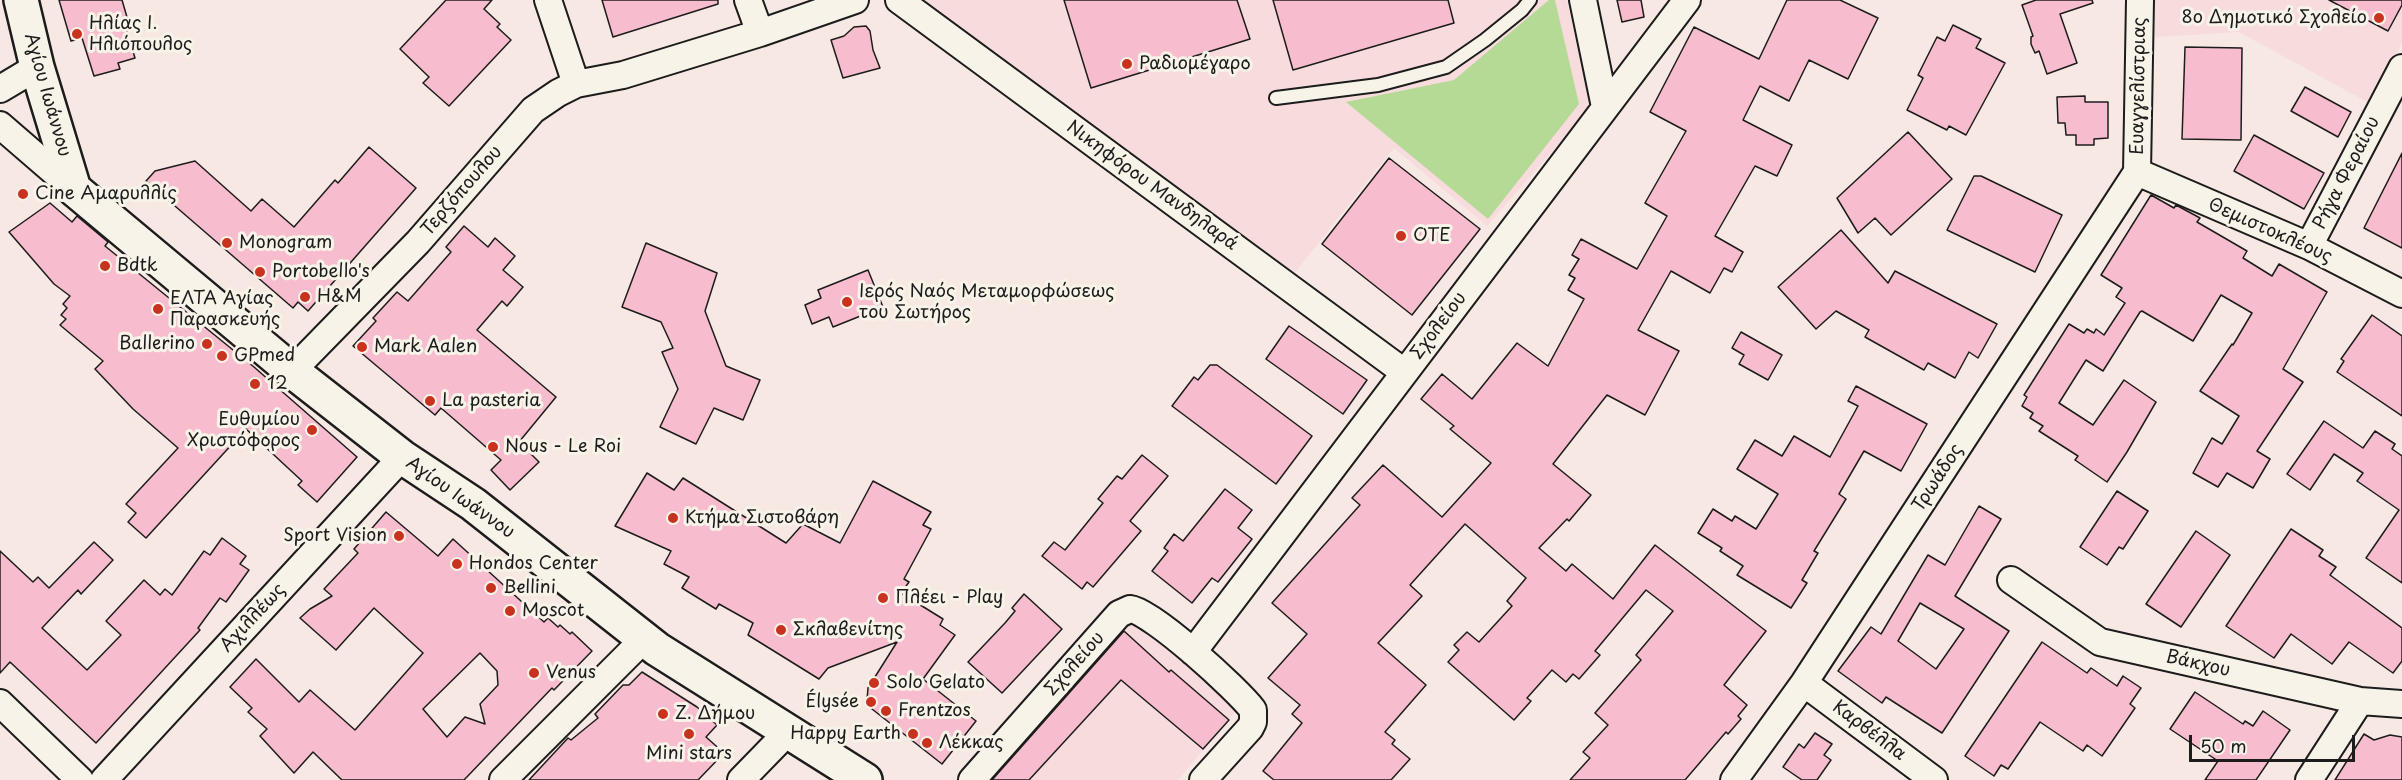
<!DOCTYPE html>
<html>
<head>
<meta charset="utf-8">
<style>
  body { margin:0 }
  #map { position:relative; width:2402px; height:780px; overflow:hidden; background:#f7e8e3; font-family:"Playpen Sans",sans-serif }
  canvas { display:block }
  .scale { position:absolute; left:2189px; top:735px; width:166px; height:27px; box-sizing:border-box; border:3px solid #1c1c1c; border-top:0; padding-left:8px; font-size:18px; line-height:21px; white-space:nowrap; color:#1c1c1c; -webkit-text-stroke:4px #f7f3e8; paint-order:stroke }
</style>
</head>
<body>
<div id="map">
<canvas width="2402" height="780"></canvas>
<div class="scale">50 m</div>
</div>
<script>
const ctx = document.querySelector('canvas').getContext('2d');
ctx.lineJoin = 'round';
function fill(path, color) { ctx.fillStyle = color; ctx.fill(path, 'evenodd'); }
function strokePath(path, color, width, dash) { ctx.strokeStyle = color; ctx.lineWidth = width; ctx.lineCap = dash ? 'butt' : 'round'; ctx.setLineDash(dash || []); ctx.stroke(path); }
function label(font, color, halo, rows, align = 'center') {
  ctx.font = font + ' "Playpen Sans",sans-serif'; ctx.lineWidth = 6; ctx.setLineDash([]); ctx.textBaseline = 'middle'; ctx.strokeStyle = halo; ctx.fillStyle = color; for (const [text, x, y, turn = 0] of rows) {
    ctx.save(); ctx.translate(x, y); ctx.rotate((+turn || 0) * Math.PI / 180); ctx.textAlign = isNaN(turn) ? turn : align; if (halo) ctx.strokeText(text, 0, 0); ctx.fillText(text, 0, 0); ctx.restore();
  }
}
fill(new Path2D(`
  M924,0h643l23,108 -103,118 -93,-78 -105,132z
  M2155,0h247v43l-33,60 -130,-71 -84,5z
  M1133,614l106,93 -61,73h-194z`), '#f7dbdd');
fill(new Path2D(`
  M1549,0h6l24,104 -91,115 -142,-117 108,-22z`), '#b4da96');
const building = new Path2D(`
  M59,0h63l7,24 -4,1 10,33 -17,5 2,6 -26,7 -12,-38 -11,3z
  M446,0h46l-8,9 16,15 -3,3 14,13 -62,66 -26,-23 6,-6 -29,-28z
  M602,0h116v4l-105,33z
  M1064,0h173l13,39 -159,49z
  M1273,0h175l6,23 -161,47z
  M1617,0h24l3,17 -22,5z
  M1787,0h53l38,18 -30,61 -39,-19 -20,41 -29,-15 -17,34 49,25 -15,31 -22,-10 -40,70 28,16 -11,20 -8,-4 -14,25 -39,-22 -33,59 41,21 -34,64 -38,-20 -54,69 38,31 -22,26 -2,-2 -28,29 27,23 6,-7 41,35 42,-54 111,86 -42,54 23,20 -9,11 3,3 -13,15 -2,-2 -41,48h-115l20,-22 -7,-6 25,-27 -13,-12 46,-53 -5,-5 37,-44 -27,-21 -51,61 5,4 -21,24 -6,-5 -7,8 -14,-12 -25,28 4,3 -17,19 -66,-58 11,-12 -5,-5 13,-13 12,10 33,-36 -5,-5 19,-23 -61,-54 -55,61 12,11 -44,47 48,42 -41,47 10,8 -3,4 18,15 -19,21h-117l-11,-9 39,-48 -10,-9 8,-9 -32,-27 39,-44 -35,-31 88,-98 -8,-7 31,-33 59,52 49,-54 -41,-34 4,-3 -33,-27 21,-25 30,25 45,-56 31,23 36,-67 -16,-9 7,-12 -6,-3 10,-16 -7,-4 9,-16 56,30 30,-53 -22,-13 41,-72 -36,-19 44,-85 65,32z
  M2036,0h56l1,3 -33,11 17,49 -30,11 -8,-23 -4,2 -4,-9v-7l2,-1 -11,-31z
  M2329,0h73v5l-14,26z
  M1953,25l28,14 -5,9 29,15 -39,72 -17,-9 -2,4 -40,-20 16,-32 -5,-3 19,-38 8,4z
  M866,26l4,5 3,19 7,18 -37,10 -12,-38 13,-4 10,-9z
  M2185,47l57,1 -1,92 -59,-1z
  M2305,87l46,25 -13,25 -47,-26z
  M2085,96v6h23v36l-14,1v6h-18v-10h-10l-1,-12h-7l-1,-26z
  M1908,132l44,47 -61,56 -16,-17 -17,15 -21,-35z
  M2254,135l70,38 -20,36 -70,-38z
  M369,147l47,41 -108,123 -10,-9 -5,6 -147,-127 9,-10 40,-10 56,50 11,-12 32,28 41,-47 3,3z
  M2402,153v95l-38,-20z
  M1389,158l91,71 -68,86 -90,-71z
  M1974,176h7l81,39 -27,57 -88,-42z
  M2151,195l23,13 2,-3 24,13 -3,4 50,29 -4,7 29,18 7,-12 48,28 -44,77 20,13 -46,69 13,8 -17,29 -26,-15 -9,14 -25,-14 19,-35 10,6 17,-28 -39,-25 32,-47 1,1 19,-32 -31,-18 -28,46 -51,-30 -2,1 -37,59 -17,-11 -27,43 34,22 31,-45 32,22 -29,50 -20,30 -32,-22 3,-4 -39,-25 4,-5 -13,-8 3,-5 -11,-7 5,-9 -3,-2 45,-71 15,9 3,-4 7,4 2,-4 8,6 21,-32 -9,-6 6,-9 -21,-13z
  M50,203l22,19 5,-6 31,26 -3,4 149,121 103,90 -40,45 -19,-17 4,-4 -56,-52 -100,109 -18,-16 8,-9 -10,-9 52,-56 -45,-39 -38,-40 8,-8 -43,-36 6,-6 -5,-4 6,-7 -4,-4 7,-8 -16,-12 -45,-52z
  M464,226l24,21 7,-9 20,18 -12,14 20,17 -16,19 -5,-5 -25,29 79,67 -37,45 20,20 -29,28 -19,-20 10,-10 -60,-52 -6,7 -82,-69 23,-25 -3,-3 24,-26 11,9 43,-49 -5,-5z
  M1841,230l47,53 7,-12 102,53 -19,34 -9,-6 -14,26 -27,-15 -4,7 -59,-33 4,-7 -33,-19 -20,18 -38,-42z
  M646,243l71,30 -12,38 21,55 34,14 -17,40 -29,-12 -18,36 -36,-17 18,-38 -16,-37 11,-4 -12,-26 -39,-15z
  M868,270l15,37 -50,20 -4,-10 -17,7 -7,-19 16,-7 -3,-8z
  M2372,315l30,21v80l-65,-44 7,-11 -3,-2z
  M1289,326l78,54 -24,34 -77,-55z
  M1741,332l41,23 -14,25 -29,-16 5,-9 -12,-7z
  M1210,365h7l95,71 -36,48 -104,-78 22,-29 4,3z
  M1856,386l71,38 -26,47 -37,-20 -25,43 7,5 -32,52 4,2 -16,27 5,3 -16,25 -54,-33 6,-9 -23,-15 2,-3 -24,-15 15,-24 19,12 3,-5 21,13 22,-35 -41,-25 18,-29 27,16 12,-20 36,21 28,-51 -10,-5z
  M2324,421l39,27 12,-17 20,13 -3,5 10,7v127l-36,-25 33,-48 -42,-29 6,-8 -29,-19 -24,36 -23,-16z
  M1142,455l26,21 -38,45 11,10 -48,56 -6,-5 -5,7 -40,-33 12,-14 11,8 38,-47 -5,-4 19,-23 5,3z
  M647,473l27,17 9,-12 103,65 17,-19 37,19 33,-62 58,31 -8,13 8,4 -27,50 5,3 -8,11 42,26 -3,6 15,10 -32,44 53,42 -34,43 -70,-55 -5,-9 1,-12 29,-46 -69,26 -9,11 -71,-44 5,-12 -34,-19 -3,5 -34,-21 7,-11 -25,-13 7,-13 -56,-25z
  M1225,489l27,21 -14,18 14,11 -34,43 -6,-4 -20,25 -40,-32 16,-20 -4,-3 10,-14 9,7z
  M2117,491l31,20 -25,38 -4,-2 -12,18 -27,-18z
  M1979,506l22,13 -46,77 54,35 -67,102 -56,-36 -4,6 -44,-32 33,-44 10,7 47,-79 17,10zM1920,603l44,26 -28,40 -38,-28z
  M386,512l52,44 15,-17 91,83 4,-4 10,9 2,-2 10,9 2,-2 20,19 -38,39 -2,-2 -88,92h-122l-29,-28 -19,21 -34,-37 7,-7 -19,-17 4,-4 -22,-21 26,-28 43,43 11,-12 45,40 68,-77 -49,-45 -38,42 -36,-32 10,-9 22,-13 -8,-7 34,-36 -4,-4zM480,653l17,18 1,14 -18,19 5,20 -20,-7 -18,20 -24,-28z
  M2291,529l32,21 -4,6 17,11 -6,8 72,53v33l-9,12 -44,-31 -17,22 -41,-30 -17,24 -48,-32z
  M2196,531l34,24 -49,72 -35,-23z
  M222,538l24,18 -6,8 9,6 -23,32 -6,-4 -22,30 2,2 -104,113 -86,-81 -10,11v-122l33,31 5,-5 11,11 45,-46 19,18 -32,34 -3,-4 -36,38 45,42 34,-35 -15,-14 38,-41 16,15 5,-6 7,6 32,-44 6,4z
  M1024,594l38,35 -60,64 -34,-31 37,-39 10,-12 -3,-3z
  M1124,631l45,41 2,-2 58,50 -26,29 -82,-69 -92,100h-37z
  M2042,642l45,31 4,-5 26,18 6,-10 18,12 -11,16 5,4 -33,48 -15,-11 -4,6 -43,-29 -32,47 -7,-4 -7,11 -29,-20z
  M642,672l55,35 20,18 -11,12 18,16 -26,27h-169l39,-42 3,2 27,-22 -3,-4 28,-29h6z
  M2195,692l48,32 2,-3 8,5 10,-15 27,19 -34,50h-51l13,-19 -48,-32z
  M1815,733l17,11 -8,11 7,5 -14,20h-15l-19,-13 16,-23 5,4z
  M2364,734l10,6 16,-5 12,2v43h-67z`);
fill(building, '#f7bdce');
strokePath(building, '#1c1c1c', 1.5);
const lane = new Path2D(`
  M1276,98l102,-13 68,-18 39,-27 37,-30 8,-10`);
const street = new Path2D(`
  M548,0l28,84
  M748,0l12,33
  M899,0l505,372
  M1583,0l22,107
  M0,89l37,-22
  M0,125l74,64
  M2137,172l172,74 93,48
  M2137,172l3,-172
  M2309,246l93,-178
  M292,371l126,-129 115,-132 25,-17 18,-9 47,-9 137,-42 95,-33
  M2011,580l89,62 260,59 42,3
  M1193,652l494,-652
  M1804,683l130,97
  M0,703l80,77
  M104,780l298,-323
  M503,780l141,-141
  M741,780l36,-37
  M972,780l147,-166 11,-5c22,2 108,81 123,101v12l-3,6 -47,52
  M1734,780l70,-97 333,-511
  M2309,780l51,-79`);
const secondary = new Path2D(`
  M21,0l16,67 37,122 218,182 110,86 71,47 184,145 208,131`);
strokePath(lane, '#1c1c1c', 16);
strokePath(street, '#1c1c1c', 30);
strokePath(secondary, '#1c1c1c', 38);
strokePath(lane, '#f7f3e8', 12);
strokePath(street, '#f7f3e8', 26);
strokePath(secondary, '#f7f3e8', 33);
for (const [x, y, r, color] of [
  [2379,18,6,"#c8321e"],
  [77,34,6,"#c8321e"],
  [1127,64,6,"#c8321e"],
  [23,194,6,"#c8321e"],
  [1401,236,6,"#c8321e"],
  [227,243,6,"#c8321e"],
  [105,266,6,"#c8321e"],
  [260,272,6,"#c8321e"],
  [305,297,6,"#c8321e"],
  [847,302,6,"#c8321e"],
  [158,309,6,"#c8321e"],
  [207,344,6,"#c8321e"],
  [362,347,6,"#c8321e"],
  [222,356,6,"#c8321e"],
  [255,384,6,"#c8321e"],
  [430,401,6,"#c8321e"],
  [312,430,6,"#c8321e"],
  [493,447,6,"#c8321e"],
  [673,518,6,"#c8321e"],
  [399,536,6,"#c8321e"],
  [457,564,6,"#c8321e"],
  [491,588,6,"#c8321e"],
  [883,598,6,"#c8321e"],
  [510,611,6,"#c8321e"],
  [781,630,6,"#c8321e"],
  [534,673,6,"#c8321e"],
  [874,683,6,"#c8321e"],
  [871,702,6,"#c8321e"],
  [886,711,6,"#c8321e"],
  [663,714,6,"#c8321e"],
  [689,734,6,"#c8321e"],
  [913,734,6,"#c8321e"],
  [927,743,6,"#c8321e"]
]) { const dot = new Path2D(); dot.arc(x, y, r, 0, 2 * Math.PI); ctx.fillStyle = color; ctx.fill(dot); strokePath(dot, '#f7f3e8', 2); }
label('18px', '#1c1c1c', '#f7f3e8', [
  ["8ο Δημοτικό Σχολείο",2367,18,"right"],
  ["Ηλίας Ι.",89,24],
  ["Ηλιόπουλος",89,45],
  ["Ραδιομέγαρο",1139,64],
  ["Cine Αμαρυλλίς",35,194],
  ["ΟΤΕ",1413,236],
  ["Monogram",239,243],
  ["Bdtk",117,266],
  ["Portobello's",272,272],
  ["Ιερός Ναός Μεταμορφώσεως",859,292],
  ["του Σωτήρος",859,313],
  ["H&M",317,297],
  ["ΕΛΤΑ Αγίας",170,299],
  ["Παρασκευής",170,320],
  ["Ballerino",195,344,"right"],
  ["Mark Aalen",374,347],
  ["GPmed",234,356],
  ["12",267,384],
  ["La pasteria",442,401],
  ["Ευθυμίου",300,420,"right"],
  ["Χριστόφορος",300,441,"right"],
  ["Nous - Le Roi",505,447],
  ["Κτήμα Σιστοβάρη",685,518],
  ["Sport Vision",387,536,"right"],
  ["Hondos Center",469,564],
  ["Bellini",503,588],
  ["Πλέει - Play",895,598],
  ["Moscot",522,611],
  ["Σκλαβενίτης",793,630],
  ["Venus",546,673],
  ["Solo Gelato",886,683],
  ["Élysée",859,702,"right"],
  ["Frentzos",898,711],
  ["Ζ. Δήμου",675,714],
  ["Happy Earth",901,734,"right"],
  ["Λέκκας",939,743],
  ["Mini stars",689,754,"center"]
], 'left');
label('18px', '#1c1c1c', '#f7f3e8', [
  ["Ευαγγελίστριας",2139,86,-89],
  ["Αγίου Ιωάννου",47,95,74],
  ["Ρήγα Φεραίου",2347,173,-63],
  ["Νικηφόρου Μανδηλαρά",1152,186,36],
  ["Τερζόπουλου",462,191,-49],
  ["Θεμιστοκλέους",2270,231,24],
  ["Σχολείου",1439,326,-53],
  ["Τρωάδος",1938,478,-57],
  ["Αγίου Ιωάννου",460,498,35],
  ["Αχιλλέως",253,618,-47],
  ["Σχολείου",1075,664,-48],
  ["Βάκχου",2198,664,13],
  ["Καρβέλλα",1869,731,37]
]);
</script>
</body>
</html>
